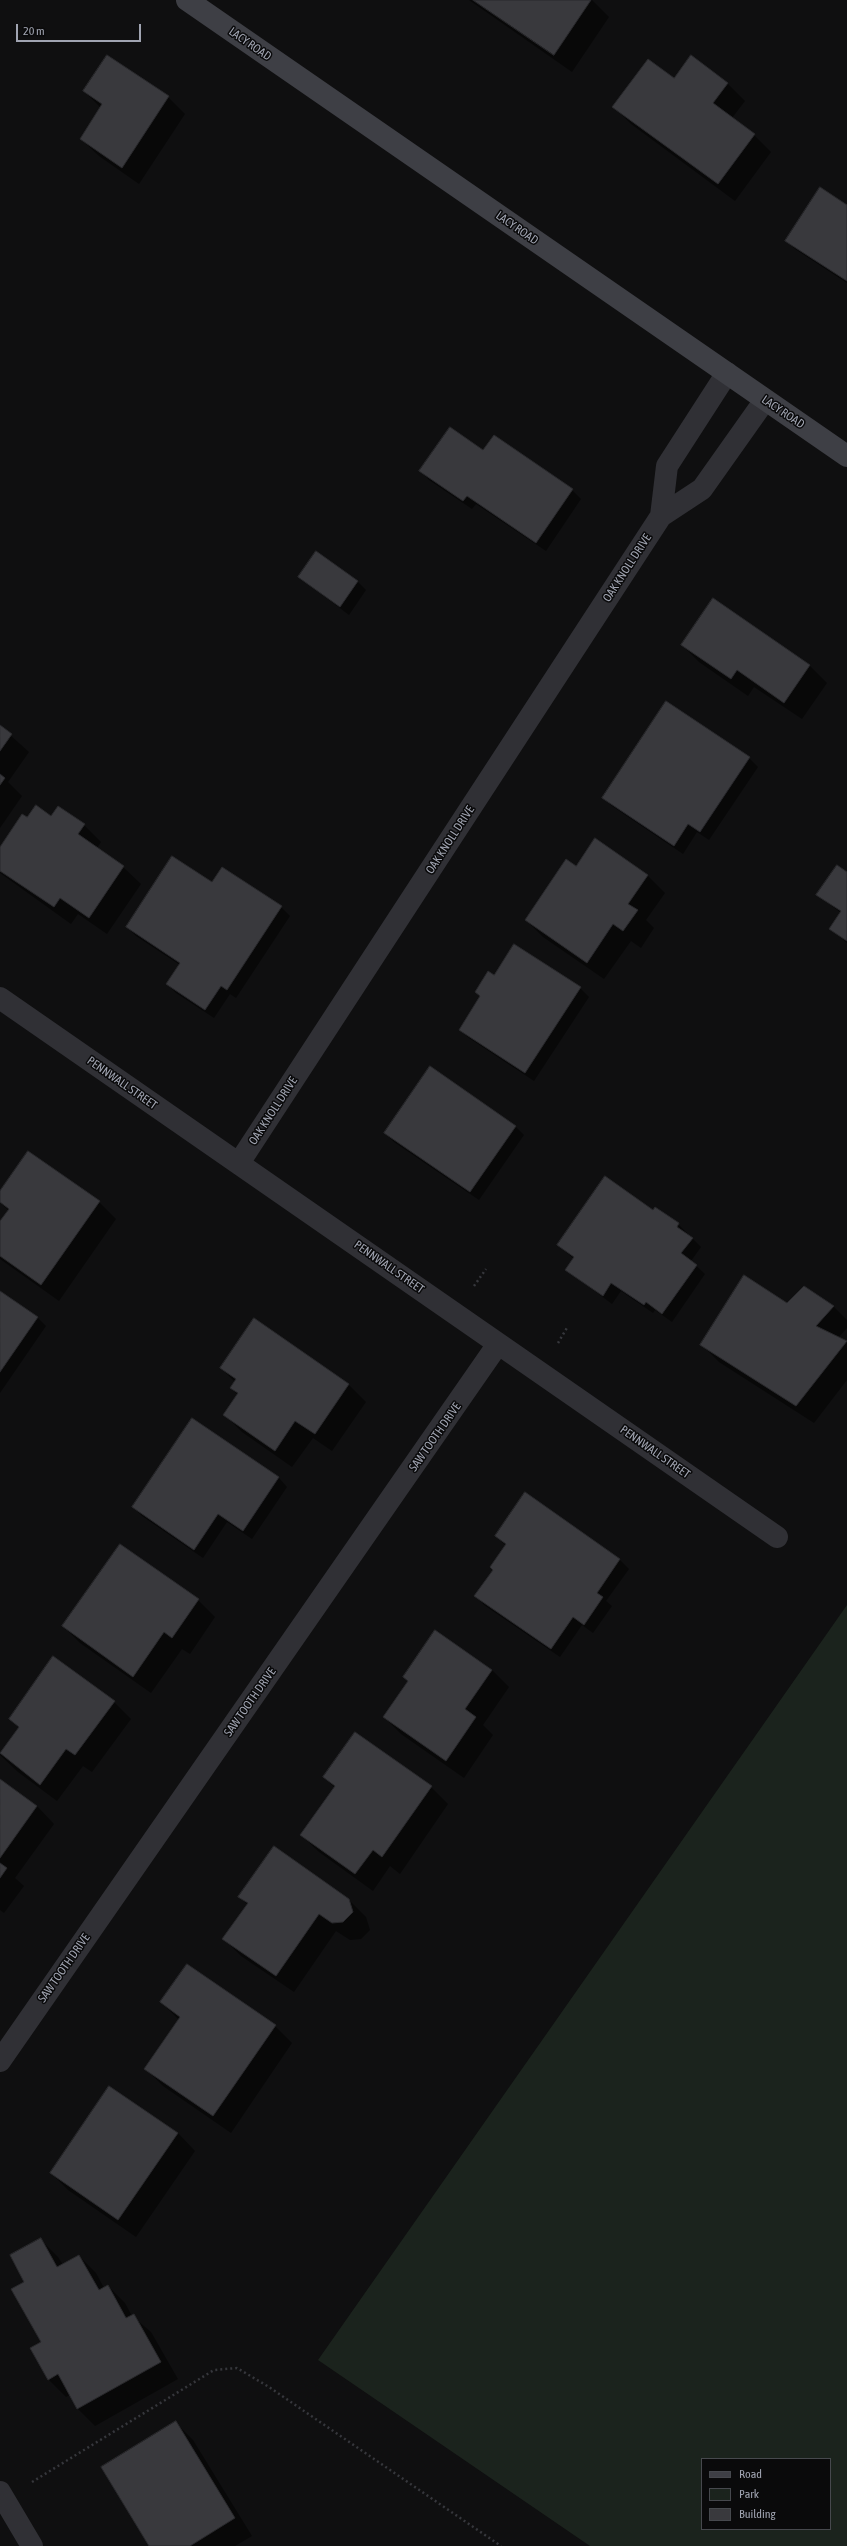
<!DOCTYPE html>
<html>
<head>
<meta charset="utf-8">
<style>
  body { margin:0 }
  #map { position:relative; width:847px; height:2546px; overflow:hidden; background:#0f0f10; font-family:"Asap Condensed",sans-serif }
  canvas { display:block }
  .legend { position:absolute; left:701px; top:2458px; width:130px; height:72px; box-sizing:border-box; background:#0a0a0b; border:1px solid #46484d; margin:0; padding:5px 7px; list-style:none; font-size:12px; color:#a0a4b1 }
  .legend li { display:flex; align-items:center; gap:8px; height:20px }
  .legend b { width:20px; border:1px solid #46484d }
  .scale { position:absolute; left:16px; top:24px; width:125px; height:18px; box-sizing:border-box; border:2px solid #a0a4b1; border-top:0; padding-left:5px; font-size:12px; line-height:14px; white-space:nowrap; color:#a0a4b1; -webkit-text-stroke:3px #0a0a0b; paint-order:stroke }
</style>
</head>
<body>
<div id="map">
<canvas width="847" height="2546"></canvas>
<ul class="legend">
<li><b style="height:5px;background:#3e3f45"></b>Road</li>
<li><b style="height:11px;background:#1b231d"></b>Park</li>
<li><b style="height:11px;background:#39393d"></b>Building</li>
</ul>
<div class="scale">20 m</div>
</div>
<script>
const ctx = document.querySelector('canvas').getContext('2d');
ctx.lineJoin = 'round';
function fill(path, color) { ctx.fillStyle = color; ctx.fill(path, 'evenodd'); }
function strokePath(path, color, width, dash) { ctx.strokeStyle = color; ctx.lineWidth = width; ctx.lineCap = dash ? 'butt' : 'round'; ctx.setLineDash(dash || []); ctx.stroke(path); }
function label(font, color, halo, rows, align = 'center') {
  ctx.font = font + ' "Asap Condensed",sans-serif'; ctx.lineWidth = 3; ctx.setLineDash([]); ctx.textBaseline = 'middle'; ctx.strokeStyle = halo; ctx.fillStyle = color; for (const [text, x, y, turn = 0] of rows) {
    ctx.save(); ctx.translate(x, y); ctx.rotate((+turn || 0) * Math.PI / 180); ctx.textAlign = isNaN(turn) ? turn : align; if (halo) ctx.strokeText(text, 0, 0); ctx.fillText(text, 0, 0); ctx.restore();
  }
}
fill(new Path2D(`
  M847,1605v941h-257l-272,-186zM702,2459h128v70h-128z`), '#1b231d');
fill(new Path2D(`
  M469,0h123l17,17 -37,55z
  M691,57l37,27 17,17 -13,17 22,17 17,17 -36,49 -104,-77 -17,-17 60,-27z
  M84,91l84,6 17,17 -46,70 -40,-28 -18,-17 20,-31z
  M847,206v77l-52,-34 -9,-9z
  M494,437l78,53 9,9 -35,52 -70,-47 -4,5 -43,-29 -8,-9 63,-20z
  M299,577l59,5 8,8 -17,25z
  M713,599l97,67 17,17 -25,36 -48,-32 -6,9 -49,-34 -17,-17z
  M666,703l83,55 9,9 -49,73 -12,-8 -14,22 -71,-48 -9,-8z
  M0,726l29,26 -21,30 14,14 -22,32z
  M51,817l33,8 17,17 -4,6 26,19 18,17 -34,50 -29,-20 -7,10 -71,-51v-25l27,-29z
  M595,840l53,36 17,17 -19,27 8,8 -13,20 -10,-7 -27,38 -61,-42 -17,-17 50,-53z
  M847,873v70l-16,-14 10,-16 -23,-18z
  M213,883l68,24 9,9 -54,82 -6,-4 -16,24 -38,-25 -9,-9 13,-19 -44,-29 -9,-9z
  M494,976l86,12 9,9 -55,84 -65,-43 -9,-8 21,-32 -5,-6z
  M515,1126l9,9 -45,65 -85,-58 -9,-9z
  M0,1193l99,9 17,17 -57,82 -59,-42v-36l9,-12 -9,-9z
  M654,1212l24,12 23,23 -10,14 14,13 -33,48 -17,-12 -2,3 -32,-22 -9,13 -45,-34 7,-11 -16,-14z
  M805,1287l29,20 13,13v8l-9,10 9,4v38l-33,43 -95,-61 -17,-17 85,-40z
  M0,1293l37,24 9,9 -46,67z
  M255,1319l94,66 17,17 -34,49 -19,-13 -21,29 -50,-35 -17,-17 13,-20 -7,-7 4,-6 -14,-14z
  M192,1420l87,58 8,9 -35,52 -25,-17 -24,36 -61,-42 -9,-9z
  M526,1494l94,66 9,9 -23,32 6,5 -19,27 -11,-8 -22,32 -76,-52 -8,-9 18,-26 12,-24 -10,-10z
  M198,1600l17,17 -25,37 -8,-5 -31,44 -71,-50 -17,-17z
  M492,1670l17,17 -26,38 10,10 -29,43 -63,-44 -17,-17z
  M114,1702l17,17 -39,53 -9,-6 -26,35 -39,-29 -18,-17 19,-27 -9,-9z
  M324,1777l107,10 17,17 -48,70 -10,-8 -17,25 -54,-39 -18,-17 34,-47z
  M0,1780l37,26 17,18 -39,54 9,8 -20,27 -4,-3z
  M240,1897l109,3 17,17 4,13 -9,9 -11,1 -14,-9 -42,61 -53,-36 -17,-17 24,-34z
  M161,2002l114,24 17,17 -61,90 -68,-47 -17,-17 33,-49z
  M178,2133l17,18 -59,86 -68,-47 -17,-17z
  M40,2239l18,18 5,8 16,-9 17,17 8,15 4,-2 17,17 7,13 19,16 27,47 -83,47 -17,-17 -8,-14 -4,2 -17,-17 -18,-31 11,-7 -16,-60z
  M176,2423l17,17 59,96 -17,10h-85z`), '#0007');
const building = new Path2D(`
  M473,0h118l-37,55z
  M107,55l62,41 -47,72 -42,-29 22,-35 -19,-13z
  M691,55l37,28 -15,20 42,31 -37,50 -106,-77 36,-48 26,19z
  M820,187l27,18v76l-62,-40z
  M450,427l33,23 11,-15 79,54 -37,54 -69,-47 -4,5 -44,-30z
  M316,551l42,30 -18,26 -42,-30z
  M713,598l97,67 -26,38 -47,-33 -6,9 -50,-34z
  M666,701l84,56 -50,75 -12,-8 -14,22 -72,-48z
  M0,725l12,9 -12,17z
  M0,774l5,4 -5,7z
  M36,805l15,11 7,-10 27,18 -7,10 46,32 -35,52 -29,-20 -6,9 -54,-36v-24l22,-33 5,3z
  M595,838l53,37 -20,29 10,6 -15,21 -10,-7 -26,39 -62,-43 41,-61 10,7z
  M172,856l40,26 10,-15 60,39 -55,84 -6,-4 -16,24 -39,-26 14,-21 -54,-36z
  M837,865l10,7v69l-18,-12 12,-18 -25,-16z
  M514,944l67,43 -56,86 -66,-43 21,-34 -5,-4 13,-21 6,4z
  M430,1066l86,60 -46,66 -86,-59z
  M28,1151l72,50 -59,84 -41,-29v-35l9,-12 -9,-7v-11z
  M605,1176l48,34 2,-3 24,16 -2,4 16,11 -12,15 16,12 -35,49 -16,-12 -2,3 -33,-22 -8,13 -38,-26 9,-13 -17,-12z
  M744,1275l43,28 17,-17 30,20 -18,20 31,15 -51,65 -96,-61z
  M0,1291l38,26 -38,55z
  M254,1318l95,66 -34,50 -20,-13 -20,30 -52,-36 15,-22 -8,-5 6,-9 -16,-11z
  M192,1418l87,59 -36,54 -25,-17 -24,36 -62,-43z
  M525,1492l95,67 -23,34 6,4 -19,28 -11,-8 -22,32 -77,-53 19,-26 -3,-3 16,-23 -11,-8z
  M120,1544l79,55 -27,39 -8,-6 -31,45 -71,-51z
  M435,1630l57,40 -27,39 11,8 -30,44 -63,-44 25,-36 -5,-4z
  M53,1656l62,45 -40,54 -9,-6 -26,36 -40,-32 19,-26 -10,-8z
  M355,1732l77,54 -50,71 -9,-7 -18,24 -55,-39 35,-49 -12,-9z
  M0,1779l37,27 -37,52z
  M274,1846l75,53 4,13 -10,10 -11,1 -13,-9 -43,62 -54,-37 26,-36 -10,-6z
  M0,1863l7,5 -7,10z
  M187,1964l89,61 -63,91 -69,-47 36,-52 -20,-15z
  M109,2086l69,47 -60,87 -68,-47z
  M41,2238l16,29 22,-12 20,35 9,-5 18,33 8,-4 27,48 -84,47 -19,-35 -10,6 -18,-32 11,-6 -30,-53 13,-7 -14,-27z
  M176,2421l59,97 -45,28h-41l-48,-79z`);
fill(building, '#39393d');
strokePath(building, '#29292c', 1);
strokePath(new Path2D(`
  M474,1286l12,-17
  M558,1343l10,-17
  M32,2482l182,-112 23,-2 32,19 232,159`), '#36373c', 2.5, [2, 3]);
strokePath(new Path2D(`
  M661,516l6,-50 60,-93
  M0,998l777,539
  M239,1163l422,-647 41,-27 63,-89
  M0,2061l498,-717
  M0,2492l32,54`), '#303035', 22);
strokePath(new Path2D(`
  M187,0l660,456`), '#3e3f45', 22);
label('12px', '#a0a4b1', '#0a0a0b', [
  ["LACY ROAD",250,44,35],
  ["LACY ROAD",517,228,35],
  ["LACY ROAD",783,412,34],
  ["OAK KNOLL DRIVE",627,568,-57],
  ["OAK KNOLL DRIVE",450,840,-57],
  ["PENNWALL STREET",122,1083,35],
  ["OAK KNOLL DRIVE",273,1111,-57],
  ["PENNWALL STREET",389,1267,35],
  ["SAW TOOTH DRIVE",435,1437,-55],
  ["PENNWALL STREET",655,1452,35],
  ["SAW TOOTH DRIVE",250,1702,-55],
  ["SAW TOOTH DRIVE",64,1968,-55]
]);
</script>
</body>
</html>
